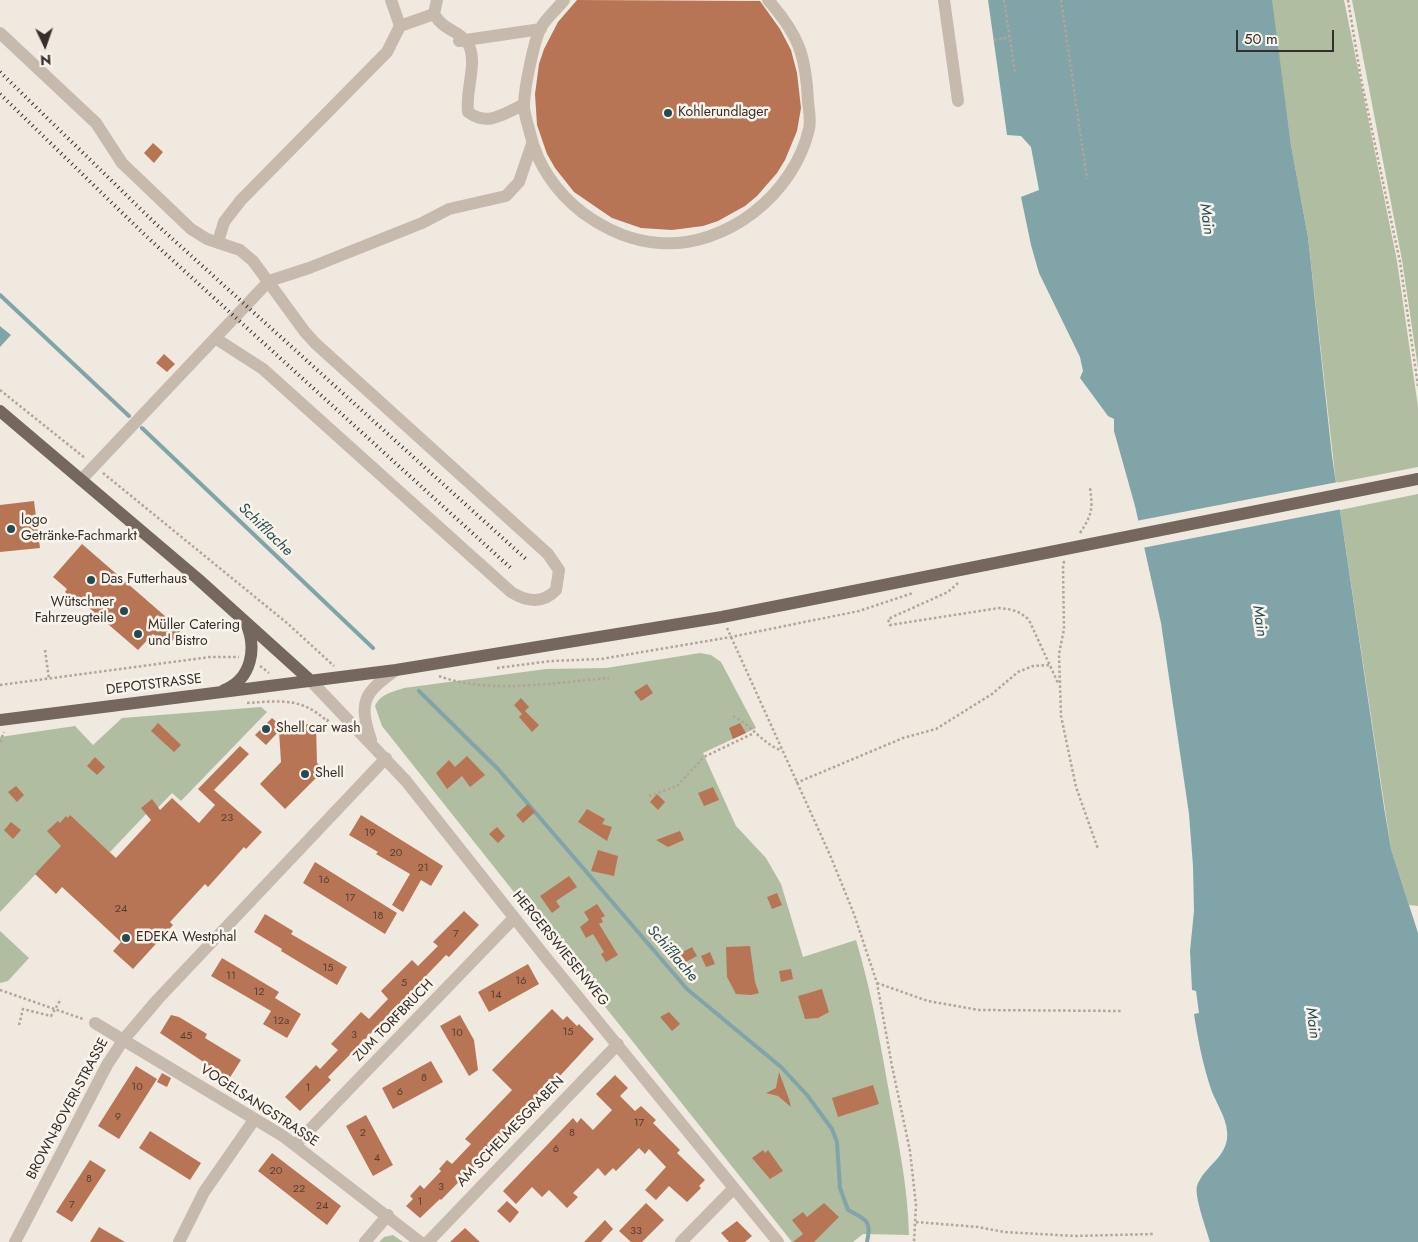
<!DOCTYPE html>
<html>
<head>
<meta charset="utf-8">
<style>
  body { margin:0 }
  #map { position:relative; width:1418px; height:1242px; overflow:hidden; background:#f0e9df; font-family:Jost,sans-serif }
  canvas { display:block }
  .north { position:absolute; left:20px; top:20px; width:50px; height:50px; -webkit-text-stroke:4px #f8f3eb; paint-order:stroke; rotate:177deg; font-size:14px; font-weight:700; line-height:20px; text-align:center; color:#352e2a }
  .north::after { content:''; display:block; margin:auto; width:18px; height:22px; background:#352e2a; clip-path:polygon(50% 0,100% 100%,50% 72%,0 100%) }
  .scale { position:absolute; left:1236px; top:30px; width:98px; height:22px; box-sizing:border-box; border:2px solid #352e2a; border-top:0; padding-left:6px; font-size:15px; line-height:18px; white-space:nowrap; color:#352e2a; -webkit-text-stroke:4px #f8f3eb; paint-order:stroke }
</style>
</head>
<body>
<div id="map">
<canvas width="1418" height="1242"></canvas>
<div class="north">N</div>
<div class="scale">50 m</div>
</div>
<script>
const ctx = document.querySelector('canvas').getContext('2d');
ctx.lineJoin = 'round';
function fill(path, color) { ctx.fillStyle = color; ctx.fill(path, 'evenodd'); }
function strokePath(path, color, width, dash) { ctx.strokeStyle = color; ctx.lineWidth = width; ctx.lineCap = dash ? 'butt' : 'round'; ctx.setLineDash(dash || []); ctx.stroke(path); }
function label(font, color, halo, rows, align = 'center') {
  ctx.font = font + ' Jost,sans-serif'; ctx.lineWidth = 5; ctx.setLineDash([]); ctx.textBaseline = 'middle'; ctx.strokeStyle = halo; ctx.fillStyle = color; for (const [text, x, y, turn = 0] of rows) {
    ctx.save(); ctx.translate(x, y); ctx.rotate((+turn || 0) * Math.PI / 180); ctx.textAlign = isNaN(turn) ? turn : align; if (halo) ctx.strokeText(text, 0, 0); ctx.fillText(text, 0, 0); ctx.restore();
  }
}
fill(new Path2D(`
  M1271,0h73l53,261 21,146v60l-82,16 -28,-246 -17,-92z
  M1352,0h66v368l-16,-108z
  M1418,494v412l-9,-1 -18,-56 -51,-339z
  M700,653l11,2 10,7 35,66 -53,25 33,73 30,32 15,26 22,73 53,-17c15,50 24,101 33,152 9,48 19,95 20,143l-46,-1 -10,8h-61l-410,-516 -7,-20c5,-12 18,-14 29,-18l142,-19 60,-1z
  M261,707l6,5 -86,89 -9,-8 -23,24 -3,-3 -36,38 -29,-26 -81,86v-175l75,-11 18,19 29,-27z
  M0,931l29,27 -21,23 -8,2z
  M393,1235l10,7h-24l5,-5z`), '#b1bda0');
fill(new Path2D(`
  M988,0h284l19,145 17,92 24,219 52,351 7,42 27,84v309h-208c-3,-11 -16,-46 -13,-56 7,-21 33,-29 30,-55 -1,-13 -10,-27 -15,-39 -9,-26 -14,-52 -18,-78l5,-1 -3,-22 -4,-1 -2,-39 4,-40 -1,-45 -4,-52 -28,-191 -26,-117 -21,-75v-12l-6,-3 -28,-38 3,-7 -3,-14 -41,-84 -8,-28 -10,-48 18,-7 -8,-43 -10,-11 -14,-1z
  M0,326l11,9 -11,12z`), '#81a4a9');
fill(new Path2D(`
  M1338,482l4,27 -200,39 -6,-27z`), '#f0e9df');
strokePath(new Path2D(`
  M0,295l129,121
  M142,428l231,220
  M419,691l79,78 189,220 94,78 26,28 25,34 5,13 3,46 8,22c18,10 24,10 19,32`), '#81a4a9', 4);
fill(new Path2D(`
  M577,0l183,1 20,28 11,21 6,23 4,35 -4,23 -12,29 -8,13 -20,23 -12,10 -27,15 -15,5 -31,4 -31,-2 -29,-10 -38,-26 -19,-24 -8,-14 -10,-29 -2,-31 4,-30 5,-15 14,-27z
  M153,143l10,9 -9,11 -10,-10z
  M164,354l11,10 -8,8 -11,-9z
  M34,501l6,47 -40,4v-47z
  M82,544l99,86 -13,16 -15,-12 -15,16 -58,-50 -2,3 -13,-11 2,-3 -14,-12z
  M647,684l6,9 -12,8 -7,-9z
  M521,698l8,9 -4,4 14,14 -7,7 -13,-15 3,-3 -8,-9z
  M272,718l8,7 36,-1 1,39 8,6 -40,40 -25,-25 21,-22 -2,-31 -13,14 -11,-10z
  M158,723l23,22 -7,7 -23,-21z
  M740,723l6,10 -13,6 -4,-11z
  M240,746l9,8 -35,36 48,42 -16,17 -2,-2 -36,40 -3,-3 -35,38 3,3 -40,44 -20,-18 8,-9 -59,-55 -6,7 -21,-20 26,-28 -14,-15 11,-10 2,2 6,-7 2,2 2,-3 46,43 35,-38 -10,-12 11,-9 8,11 12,-12 27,25 16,-18 -17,-16z
  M467,756l18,19 -15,12 -8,-11 -15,13 -11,-16 13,-13 6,7z
  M95,757l10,10 -8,8 -10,-9z
  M16,786l8,9 -7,7 -9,-10z
  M713,787l6,13 -15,6 -6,-13z
  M657,794l8,8 -7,8 -8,-8z
  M528,804l7,8 -12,11 -7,-8z
  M587,809l18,10 -3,5 10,3 -5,14 -29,-19z
  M361,815l82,51 -12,20 -10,-6 -18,32 -11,-7 18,-31 -34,-20 2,-2 -29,-17z
  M11,822l10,8 -8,9 -9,-9z
  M497,827l8,9 -7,7 -9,-9z
  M680,831l4,9 -16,7 -12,-7z
  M598,850l20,6 -4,20 -23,-5z
  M315,862l82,51 -12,21 -82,-51z
  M569,876l8,11 -21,14 4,6 -8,6 -12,-17z
  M777,893l5,12 -10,4 -5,-12z
  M597,904l8,12 -4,2 2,4 -4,2 19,31 -12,7 -5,-8 3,-2 -11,-18 -7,4 -6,-11 9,-7 -5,-8z
  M464,911l15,14 -30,32 -3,-2 -69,72 -49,50 3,3 -31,31 -15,-14 31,-32 4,4 18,-19 -7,-6 30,-32 8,7 19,-20 -7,-8 31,-31 6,6 20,-20 -5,-4z
  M265,914l28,17 -2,3 56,33 -10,18 -56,-34 1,-2 -28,-17z
  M750,946l5,36 4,11 -8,2 -15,-1 -9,-17 -1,-30z
  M692,947l5,9 -17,9 -5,-9z
  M710,952l5,12 -9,3 -5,-11z
  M222,958l57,34 -4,6 26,16 -14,24 -24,-14 8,-13 -60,-35z
  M528,964l11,20 -50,28 -11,-20z
  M791,969l2,10 -12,3 -2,-11z
  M822,989l7,23 -11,6 -13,1 -7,-23z
  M552,1009l11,11 4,-4 10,10 2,-2 15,15 -83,90 -70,71 -1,-1 -20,19 -14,-12 7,-7 -3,-3 10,-11 4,4 17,-18 -2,-2 8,-9 5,4 19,-20 -6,-5 47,-49 -20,-20z
  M669,1012l11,12 -8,7 -12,-14z
  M171,1015l8,2 28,17 -2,4 36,22 -12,19 -69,-46z
  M460,1015l14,25 4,30 -9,6 -29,-50z
  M431,1061l12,21 -50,27 -11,-21z
  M136,1066l21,13 -38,60 -21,-13z
  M779,1072l10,27 2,8 -13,-11 -12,-3 10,-5z
  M162,1073l9,5 -4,9 -10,-5z
  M615,1075l13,13 -8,8 15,15 6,-5 15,14 -3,3 27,27 -3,3 28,27 -6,6 2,2 -14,14 -18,-16 -13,14 -11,-10 21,-23 -17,-18 -4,5 -6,-6 -23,23 -3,-3 -8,8 -7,-8 -25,25 5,4 -11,11 -18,-18 -7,7 -10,-10 -16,17 -13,-13 70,-73 4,5 4,-5 12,12 19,-20 -16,-16z
  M873,1085l6,19 -41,13 -6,-19z
  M366,1115l27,50 -20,11 -27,-50z
  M150,1131l51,32 -11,17 -51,-32z
  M763,1150l2,3 3,-3 15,21 -13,8 -18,-21z
  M272,1153l69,53 -14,19 -69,-54z
  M90,1160l16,10 -34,52 -16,-10z
  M507,1201l12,11 -9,11 -13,-12z
  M646,1203l18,17 -22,22h-11l-12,-11z
  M824,1203l15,14 -25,25h-21l10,-8 -11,-14 11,-8 4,5z
  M605,1220l8,9 -12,13h-17z
  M737,1221l15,15 -7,6h-16l-8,-9z
  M99,1227l26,15h-35z
  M465,1228l15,14h-30z`), '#b77555');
strokePath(new Path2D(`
  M1004,0l11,72
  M1061,0l26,179
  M1348,0l13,79 39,183 18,124
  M994,40l16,-3
  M0,390l85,68
  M103,473l184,150 47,43
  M1080,533c12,-18 13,-24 10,-45
  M1064,561l-1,7 1,61 -5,25 2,62 15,71 22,62
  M958,583l-10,9 -60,27 2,6 109,-17c12,1 21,3 30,12l29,63
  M727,628l103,227 24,59 23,69 15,83 18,85 6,54 -2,37
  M45,650l4,29
  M260,666l9,7
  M497,668l54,-7 50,-2 130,-22 128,-26 54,-18
  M439,676c50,19 117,6 170,2
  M0,685l210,-28h29
  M247,703c33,-2 54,-6 80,18l3,-3
  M733,716c18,9 28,26 47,34
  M0,742l4,-10
  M796,783l107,-45 33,-9 56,-35 26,-22 15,-6 16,-1
  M649,796l28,-10 27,-29 50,-24
  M877,983l51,18 51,9 144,1
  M0,990l83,29
  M19,1025l4,-16 28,7 10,-17
  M916,1222l62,5 26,5 71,4 78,-2`), '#b2a496', 2.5, [2.5, 2.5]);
strokePath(new Path2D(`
  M437,0l-3,14c10,17 22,15 32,27 14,17 -1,48 2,71 20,15 35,2 55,-7
  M564,0c-7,9 -19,19 -24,29 -7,16 -15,57 -16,74 -1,9 4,21 6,30 7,32 27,60 53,80 22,16 48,28 76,30 68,5 135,-49 150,-114 2,-8 0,-19 -1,-27 -2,-46 -9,-67 -40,-102
  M944,0l14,101
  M400,26l34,-12
  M0,33l96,90 26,40 69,66 16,10 33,11 13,11 52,71 10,11 233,211 11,16 -3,20c-13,14 -29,12 -45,2l-248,-223 -48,-31
  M459,41l82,-12
  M218,242l6,-20 17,-22 146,-148 13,-26 -9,-26
  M81,480l188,-199 40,-13 113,-45 27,-14 57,-13 13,-14 13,-38
  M311,681l95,100 137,173 235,288
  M371,740c-13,-39 -7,-47 25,-70
  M95,1023l188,113 137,106
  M295,1145l219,-227
  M15,1242l92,-177 17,-26 34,-40 228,-241
  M179,1242l25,-50 50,-72
  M365,1242l23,-27
  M428,1242l190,-198
  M681,1242l53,-54`), '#c6baac', 12);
strokePath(new Path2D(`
  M0,411l198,168 113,102
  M224,690c28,-11 33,-42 22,-67
  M0,720l396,-50 326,-53 263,-52`), '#75675d', 12);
strokePath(new Path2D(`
  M0,72l156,152 371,336
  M0,94l146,142 367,334`), '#352e2a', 4, [1, 4]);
strokePath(new Path2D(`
  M985,565l433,-86`), '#75675d', 12);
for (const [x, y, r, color] of [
  [668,113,5,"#244b52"],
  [11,529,5,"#244b52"],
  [91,580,5,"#244b52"],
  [124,611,5,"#244b52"],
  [138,634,5,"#244b52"],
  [266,729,5,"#244b52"],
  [305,774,5,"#244b52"],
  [126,938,5,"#244b52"]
]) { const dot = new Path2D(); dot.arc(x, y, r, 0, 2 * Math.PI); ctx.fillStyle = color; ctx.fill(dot); strokePath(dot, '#f8f3eb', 2); }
label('11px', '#564035', null, [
  ["23",227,818],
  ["19",370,833],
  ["20",396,853],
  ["21",423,868],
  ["16",324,880],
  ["17",350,898],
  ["24",121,909],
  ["18",378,916],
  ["7",456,934],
  ["15",328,968],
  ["11",231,976],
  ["16",521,981],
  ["5",404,983],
  ["12",259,992],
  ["14",496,995],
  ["12a",281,1021],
  ["15",568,1032],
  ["10",457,1033],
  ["3",354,1035],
  ["45",186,1036],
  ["8",424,1078],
  ["10",137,1087],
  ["1",308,1088],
  ["6",400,1092],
  ["9",118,1117],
  ["17",639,1123],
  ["2",363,1133],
  ["8",572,1133],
  ["6",556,1149],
  ["4",377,1158],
  ["20",276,1171],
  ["8",89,1179],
  ["3",441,1187],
  ["22",299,1189],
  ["1",420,1202],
  ["7",72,1205],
  ["24",322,1206],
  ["33",636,1231]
]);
label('14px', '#352e2a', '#f8f3eb', [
  ["Kohlerundlager",678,113],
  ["logo",21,521],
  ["Getränke-Fachmarkt",21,537],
  ["Das Futterhaus",101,580],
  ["Wütschner",114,603,"right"],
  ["Fahrzeugteile",114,619,"right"],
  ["Müller Catering",148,626],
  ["und Bistro",148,642],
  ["Shell car wash",276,729],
  ["Shell",315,774],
  ["EDEKA Westphal",136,938]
], 'left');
label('14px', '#352e2a', '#f8f3eb', [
  ["DEPOTSTRASSE",154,685,-7],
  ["HERGERSWIESENWEG",560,949,51],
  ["ZUM TORFBRUCH",394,1021,-46],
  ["VOGELSANGSTRASSE",259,1106,33],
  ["BROWN-BOVERI-STRASSE",68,1109,-62],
  ["AM SCHELMESGRABEN",511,1132,-46]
]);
label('italic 15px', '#244b52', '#f8f3eb', [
  ["Main",1206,219,82],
  ["Schifflache",265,530,44],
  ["Main",1259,621,82],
  ["Schifflache",672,954,49],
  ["Main",1312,1023,82]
]);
</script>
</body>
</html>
